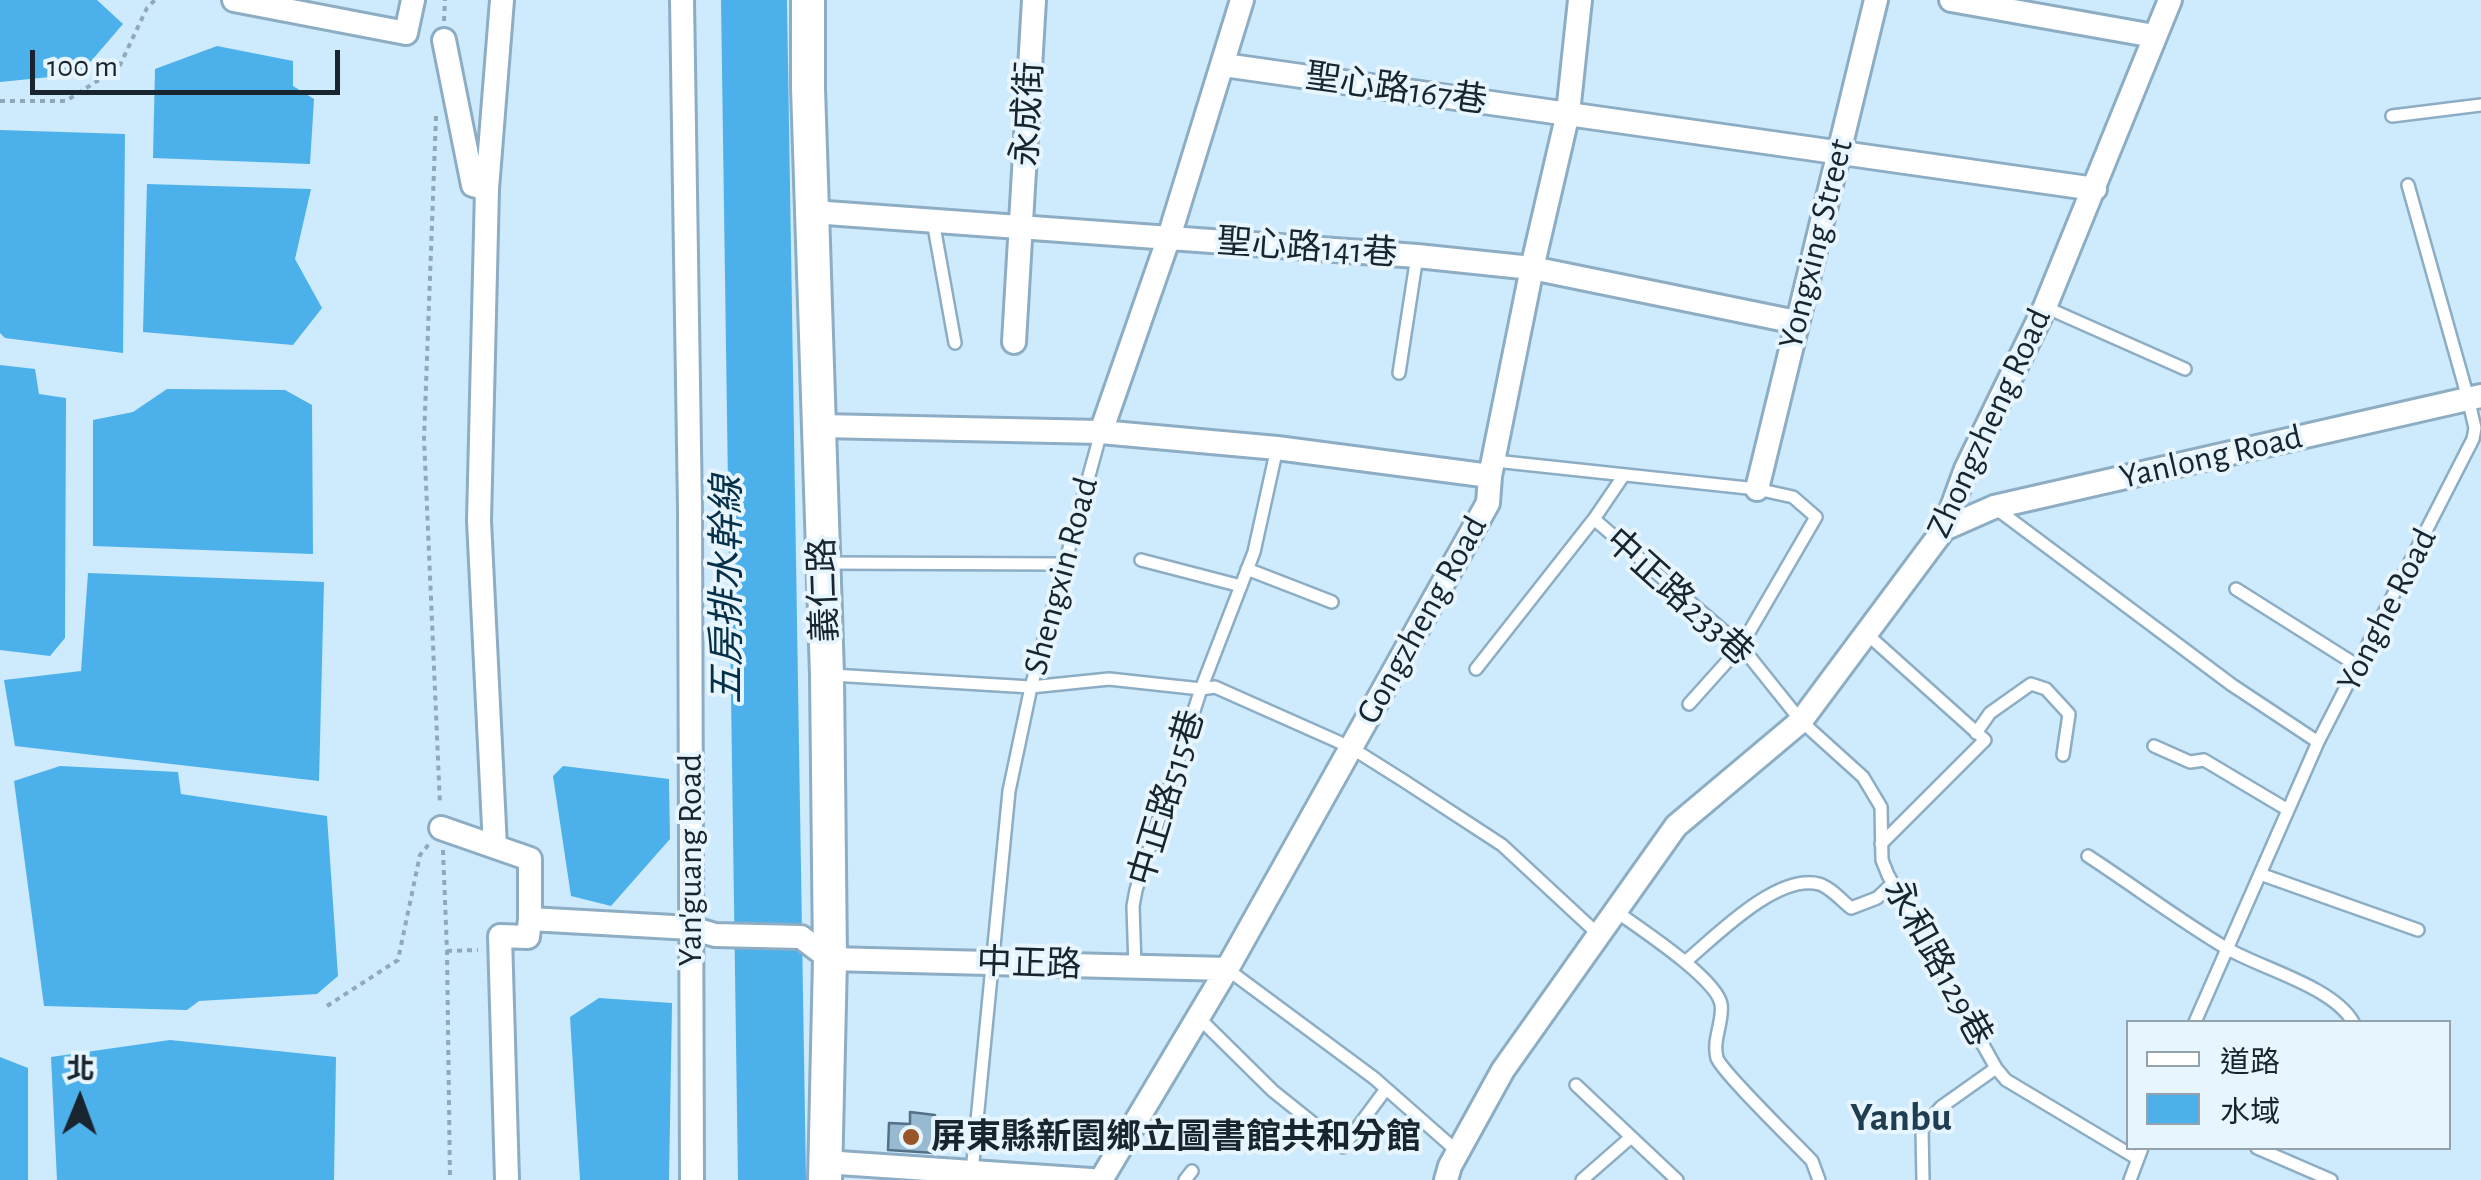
<!DOCTYPE html>
<html>
<head>
<meta charset="utf-8">
<style>
  body { margin:0 }
  #map { position:relative; width:2481px; height:1180px; overflow:hidden; background:#ceeafd; font-family:"Alegreya Sans","Noto Sans TC",sans-serif }
  canvas { display:block }
  .legend { position:absolute; left:2126px; top:1020px; width:325px; height:130px; box-sizing:border-box; background:#e7f5ff; border:2px solid #94a2ab; margin:0; padding:12px 18px; list-style:none; font-size:30px; color:#18252e }
  .legend li { display:flex; align-items:center; gap:20px; height:50px }
  .legend b { width:50px; border:2px solid #94a2ab }
  .north { position:absolute; left:30px; top:1050px; width:100px; height:100px; -webkit-text-stroke:8px #e7f5ff; paint-order:stroke; rotate:1deg; font-size:28px; font-weight:700; line-height:40px; text-align:center; color:#18252e }
  .north::after { content:''; display:block; margin:auto; width:35px; height:45px; background:#18252e; clip-path:polygon(50% 0,100% 100%,50% 72%,0 100%) }
  .scale { position:absolute; left:30px; top:50px; width:310px; height:45px; box-sizing:border-box; border:5px solid #18252e; border-top:0; padding-left:12px; font-size:30px; line-height:35px; white-space:nowrap; color:#18252e; -webkit-text-stroke:8px #e7f5ff; paint-order:stroke }
</style>
</head>
<body>
<div id="map">
<canvas width="2481" height="1180"></canvas>
<ul class="legend">
<li><b style="height:12px;background:#fff"></b>道路</li>
<li><b style="height:28px;background:#4cb1eb"></b>水域</li>
</ul>
<div class="north">北</div>
<div class="scale">100 m</div>
</div>
<script>
const ctx = document.querySelector('canvas').getContext('2d');
ctx.lineJoin = 'round';
function fill(path, color) { ctx.fillStyle = color; ctx.fill(path, 'evenodd'); }
function strokePath(path, color, width, dash) { ctx.strokeStyle = color; ctx.lineWidth = width; ctx.lineCap = dash ? 'butt' : 'round'; ctx.setLineDash(dash || []); ctx.stroke(path); }
function label(font, color, halo, rows, align = 'center') {
  ctx.font = font + ' "Alegreya Sans","Noto Sans TC",sans-serif'; ctx.lineWidth = 8; ctx.setLineDash([]); ctx.textBaseline = 'middle'; ctx.strokeStyle = halo; ctx.fillStyle = color; for (const [text, x, y, turn = 0] of rows) {
    ctx.save(); ctx.translate(x, y); ctx.rotate((+turn || 0) * Math.PI / 180); ctx.textAlign = isNaN(turn) ? turn : align; if (halo) ctx.strokeText(text, 0, 0); ctx.fillText(text, 0, 0); ctx.restore();
  }
}
fill(new Path2D(`
  M0,0h97l26,24 -43,50 -80,8z
  M721,0h66l19,1180h-68z
  M217,46l76,15v25l21,13 -4,65 -157,-6 2,-89z
  M0,130l125,4 -2,219 -118,-15 -5,-5z
  M147,184l164,5 -16,70 27,49 -29,37 -150,-13z
  M0,365l35,4 4,25 27,4 -1,240 -15,18 -50,-6z
  M167,389l118,1 27,15 1,149 -220,-8v-126l40,-8z
  M88,573l236,9 -5,199 -304,-35 -11,-66 77,-9z
  M60,766l118,6 3,22 146,22 11,160 -21,18 -118,7 -12,9 -143,-4 -30,-225z
  M563,766l106,13 1,60 -59,67 -40,-10 -18,-120z
  M599,998l73,5 -3,177h-89l-10,-163z
  M170,1040l166,17 -2,123h-277l-6,-123z
  M0,1057l28,11v112h-28z`), '#4cb1eb');
const building = new Path2D(`
  M910,1112l25,3 -1,38 -46,-3 1,-27 21,1z`);
fill(building, '#98bad0');
strokePath(building, '#527186', 2.5);
const lane = new Path2D(`
  M2392,116l89,-11
  M933,221l22,122
  M2045,307l140,62
  M1399,373l18,-117
  M1495,461l262,28 36,8 23,20 -75,129 -52,58
  M1994,507l238,178 86,57
  M1594,519l147,127 60,75 62,56 18,30 1,53 6,15 108,193 10,12 132,79
  M1141,560l100,26
  M826,563l239,1
  M1247,569l85,33
  M2236,589l122,77
  M1868,635l117,105 -104,104
  M1476,669l118,-150 30,-44
  M832,675l199,12 78,-8 92,10 14,-2 135,60 54,34 98,64 97,90
  M1976,733l14,-20 41,-29 15,5 23,25 -6,41
  M2154,746l36,16 14,-2 84,50
  M2088,856c46,30 91,64 138,92 36,21 106,38 127,74
  M2260,874l158,56
  M1617,912c22,16 99,66 104,92 3,17 -9,35 -4,54 5,14 79,86 95,103l7,19
  M1685,962c31,-26 92,-89 134,-78 11,3 23,17 32,24l26,-10 16,-15
  M1135,967l-2,-61 3,-16 65,-201 53,-137 23,-104
  M1227,969l147,109 84,74
  M1199,1018l74,73 70,56 43,-58
  M2195,1022l123,-280 155,-303 2,-11 -7,-30 -60,-213
  M1576,1085l101,95
  M2257,1148l74,32
  M972,1172l37,-381 22,-104 70,-255
  M1185,1180l7,-9
  M1582,1180l48,-42
  M1923,1180l-1,-51 19,-22 55,-39
  M2130,1180l12,-32`);
const street = new Path2D(`
  M234,0l172,33 7,-33
  M682,0l8,510 2,670
  M1951,0l203,36
  M444,40l29,145 14,4
  M1224,65l871,124
  M813,212l604,44 115,12 264,54
  M1014,342l20,-342
  M821,426l280,6 176,16 213,28
  M1101,432l68,-195 73,-237
  M1757,489l119,-489
  M1944,529l50,-22 487,-111
  M441,828l89,31v60l161,9 24,7 86,2 29,22 397,10
  M495,847l-16,-326 8,-332 15,-189
  M824,1162l267,18
  M507,1180l-7,-244 28,1 2,-18
  M1101,1180l126,-211 261,-466 2,-27 42,-208 36,-155 12,-113
  M1446,1180l4,-14 53,-96 173,-244 125,-105 143,-192 22,-60 79,-162 125,-307`);
const secondary = new Path2D(`
  M808,0v88l19,587 3,284 -5,221`);
strokePath(lane, '#8cadc3', 16);
strokePath(street, '#8cadc3', 28);
strokePath(secondary, '#8cadc3', 38);
strokePath(new Path2D(`
  M444,21l1,-21
  M0,101h66l53,-34 28,-59 8,-8
  M436,116l-12,322 16,367
  M443,850l4,101 3,229
  M447,951l31,-1
  M327,1006l71,-46 22,-105 9,-11`), '#91a8b8', 4, [5, 5]);
strokePath(lane, '#fff', 11);
strokePath(street, '#fff', 22);
strokePath(secondary, '#fff', 32);
for (const [x, y, r, color] of [
  [911,1137,10,"#995527"]
]) { const dot = new Path2D(); dot.arc(x, y, r, 0, 2 * Math.PI); ctx.fillStyle = color; ctx.fill(dot); strokePath(dot, '#e7f5ff', 4); }
label('35px', '#18252e', '#e7f5ff', [
  ["聖心路167巷",1396,89,8],
  ["永成街",1028,114,-87],
  ["Yongxing Street",1816,244,-76],
  ["聖心路141巷",1307,248,4],
  ["Zhongzheng Road",1989,423,-65],
  ["Yanlong Road",2211,457,-13],
  ["Shengxin Road",1061,576,-75],
  ["義仁路",824,590,-92],
  ["中正路233巷",1679,597,42],
  ["Yonghe Road",2387,610,-63],
  ["Gongzheng Road",1422,620,-61],
  ["中正路515巷",1167,798,-73],
  ["Yan'guang Road",690,860,-90],
  ["永和路129巷",1938,963,61],
  ["中正路",1029,964,2]
]);
label('bold 35px', '#18252e', '#e7f5ff', [
  ["屏東縣新園鄉立圖書館共和分館",931,1137]
], 'left');
label('italic 38px', '#043149', '#e7f5ff', [
  ["五房排水幹線",728,590,-90]
]);
label('bold 40px', '#203e51', '#e7f5ff', [
  ["Yanbu",1901,1118]
]);
</script>
</body>
</html>
